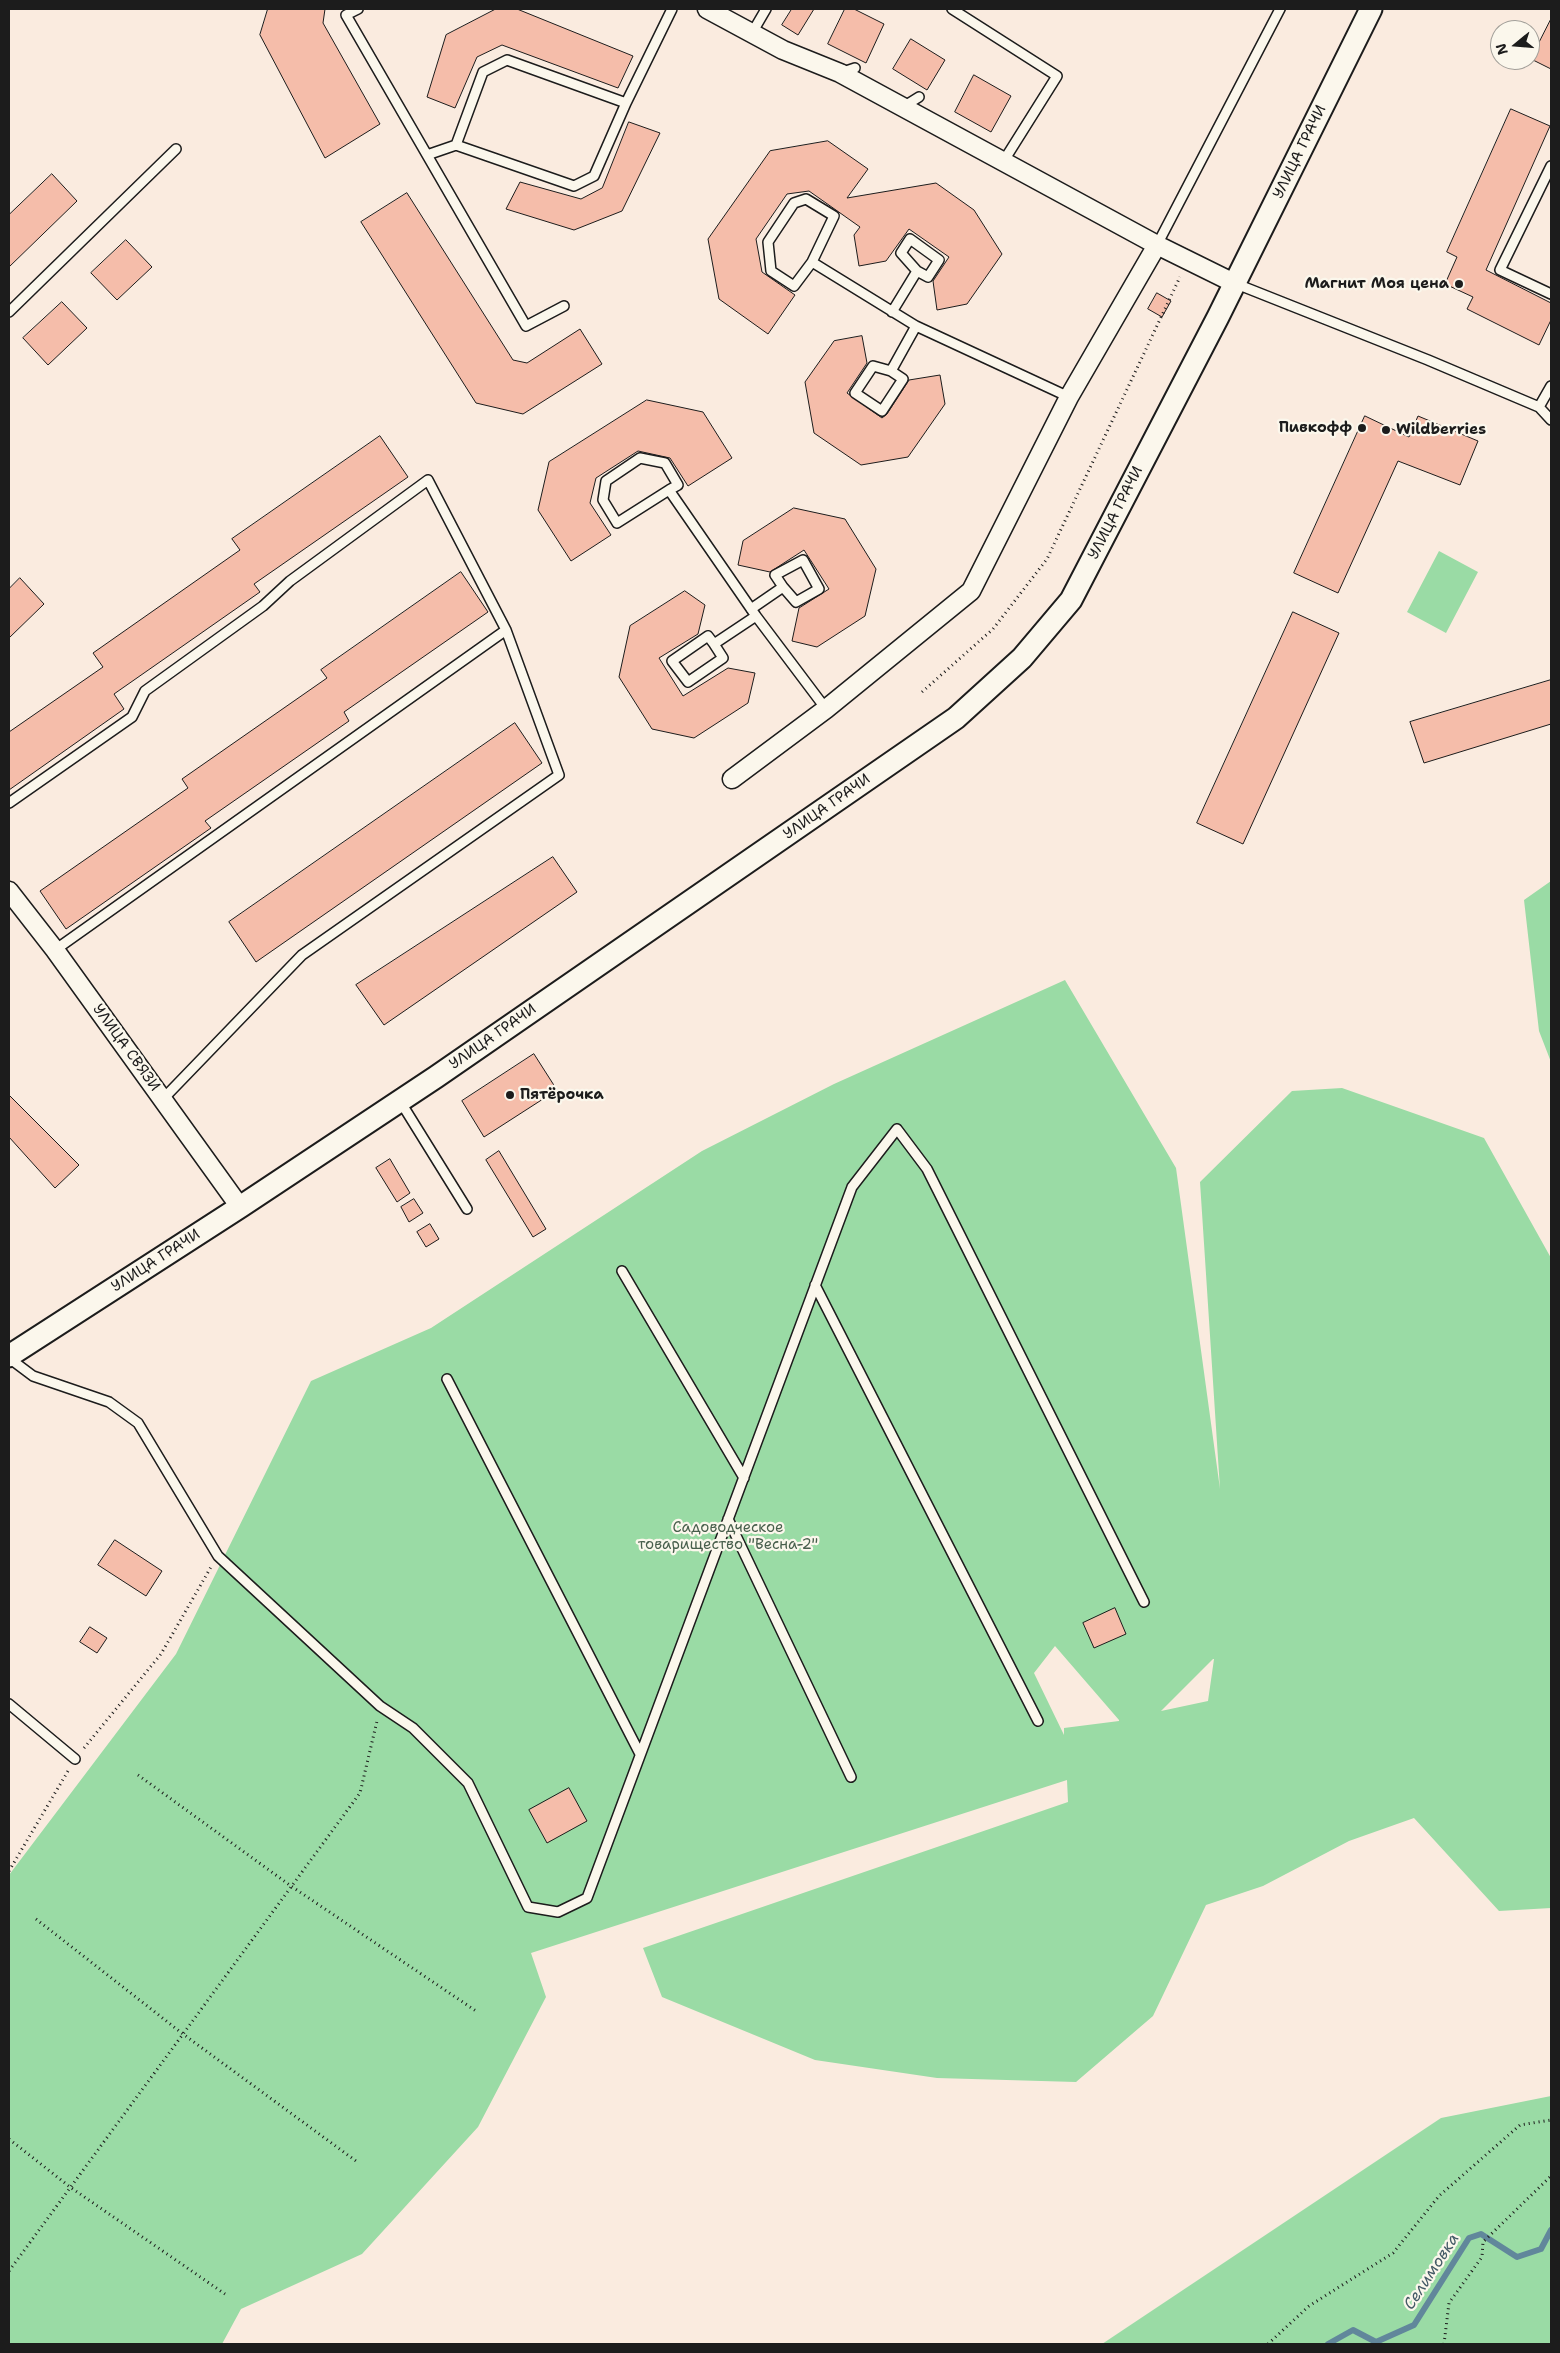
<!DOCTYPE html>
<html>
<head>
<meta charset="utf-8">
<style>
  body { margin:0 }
  #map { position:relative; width:1560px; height:2353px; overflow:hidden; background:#faebdf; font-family:"Shantell Sans",sans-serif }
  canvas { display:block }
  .frame { position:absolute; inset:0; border:10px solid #1c1c1c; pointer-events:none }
  .north { position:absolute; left:1490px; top:20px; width:50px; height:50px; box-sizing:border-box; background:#fbf7ec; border:1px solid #a29f99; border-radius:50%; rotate:253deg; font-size:14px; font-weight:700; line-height:20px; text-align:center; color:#1c1c1c }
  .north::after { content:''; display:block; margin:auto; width:18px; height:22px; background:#1c1c1c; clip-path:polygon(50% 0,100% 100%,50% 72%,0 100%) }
</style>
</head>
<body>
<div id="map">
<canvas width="1560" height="2353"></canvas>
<div class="frame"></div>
<div class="north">N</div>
</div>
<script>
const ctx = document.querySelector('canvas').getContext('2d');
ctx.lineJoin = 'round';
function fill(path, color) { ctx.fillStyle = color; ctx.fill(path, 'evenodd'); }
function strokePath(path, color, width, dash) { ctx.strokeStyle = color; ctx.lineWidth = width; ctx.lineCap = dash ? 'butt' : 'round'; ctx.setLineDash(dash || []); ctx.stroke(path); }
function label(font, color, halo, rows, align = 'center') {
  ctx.font = font + ' "Shantell Sans",sans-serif'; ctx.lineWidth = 4.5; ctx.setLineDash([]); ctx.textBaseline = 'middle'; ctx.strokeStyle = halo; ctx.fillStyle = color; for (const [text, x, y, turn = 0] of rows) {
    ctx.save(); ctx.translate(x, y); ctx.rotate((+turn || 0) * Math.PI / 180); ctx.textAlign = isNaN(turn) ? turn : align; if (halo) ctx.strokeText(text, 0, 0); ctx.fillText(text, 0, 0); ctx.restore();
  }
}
fill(new Path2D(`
  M1439,551l39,21 -32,61 -39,-21z
  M1551,881v181l-12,-31 -15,-131z
  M1065,980l111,188 44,321 -20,-307 92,-91 50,-3 142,50 67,120v650l-52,3 -85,-93 -65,23 -86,45 -57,19 -53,111 -77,66 -139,-4 -122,-18 -153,-63 -19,-49 425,-146 -1,-22 -536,173 15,44 -68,130 -116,127 -121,55 -19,35h-213v-469l167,-221 135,-273 120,-53 271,-177 132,-67zM1055,1646l64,74v1l-55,7v7l-30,-62zM1214,1659l-6,42 -47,10 52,-52z
  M1551,2096v248h-449l339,-226z`), '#9adba5');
strokePath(new Path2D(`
  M1328,2344l25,-14 23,12 38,-17 55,-87 12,-4 36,23 24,-8 10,-19`), '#61879b', 6);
const building = new Path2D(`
  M268,9h57l-2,14 57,101 -55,34 -65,-123z
  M496,9h21l116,47 -15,32 -116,-43 -25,12 -22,51 -28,-11 19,-62z
  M792,9h22l-16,26 -16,-10z
  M845,9h9l30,15 -18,39 -38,-19z
  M1551,19v50l-20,-10z
  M911,39l34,21 -18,30 -34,-21z
  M974,75l37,21 -20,36 -36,-20z
  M1511,109l39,17 -64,144 65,33v17l-12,25 -72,-36 6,-12 -28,-13 12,-27 -10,-5z
  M629,122l31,11 -38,78 -48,19 -68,-21 14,-27 61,17 21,-11z
  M828,141l40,28 -21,29 89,-15 38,27 28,44 -35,50 -30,6 -4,-29 16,-24 -40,-28 -23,32 -27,5 -5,-31 6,-8 -51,-36 -22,3 -31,45 6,33 33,23 -27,39 -49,-35 -11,-60 62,-88z
  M52,174l25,27 -68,66v-52z
  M407,193l106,167 14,3 53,-34 22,35 -79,50 -47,-11 -115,-181z
  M126,240l26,27 -35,33 -26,-27z
  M1157,293l14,8 -9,16 -14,-8z
  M62,302l25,26 -39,37 -25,-27z
  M862,336l5,27 -20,30 35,25 5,-4 22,-34 31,-5 5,29 -37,53 -47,8 -47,-32 -9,-51 29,-41z
  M647,400l56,12 29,46 -44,28 -18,-28 -32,-7 -42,27 -6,25 21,32 -40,26 -33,-51 11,-48z
  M1365,416l44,21 9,-21 60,25 -18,44 -62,-24 -60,132 -44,-20z
  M380,436l28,41 -154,107 6,8 -146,102 10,15 -115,81v-58l94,-65 -10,-14 147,-103 -8,-11z
  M794,508l51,11 31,50 -11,47 -48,31 -25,-6 7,-33 30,-19 -25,-39 -34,22 -32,-7 5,-24z
  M461,572l27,40 -144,100 5,9 -144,100 6,7 -145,101 -26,-38 148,-103 -6,-9 145,-101 -6,-8z
  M20,578l24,26 -35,34v-49z
  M685,591l20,14 -7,29 -39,24 24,38 45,-28 27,5 -7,30 -54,35 -42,-9 -33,-52 11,-51z
  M1293,612l46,21 -96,211 -46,-21z
  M1551,680v44l-127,39 -14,-41z
  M515,723l27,40 -286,199 -27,-40z
  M553,857l24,35 -193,133 -28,-40z
  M534,1054l23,36 -73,47 -22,-36z
  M9,1095l70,70 -24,23 -46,-51z
  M499,1151l47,78 -13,8 -47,-77z
  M390,1159l20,34 -13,9 -21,-34z
  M414,1199l9,14 -14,9 -8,-15z
  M430,1224l9,15 -13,8 -9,-15z
  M115,1540l47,31 -16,25 -48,-31z
  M1115,1608l11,26 -32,14 -11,-25z
  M90,1627l17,11 -10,15 -17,-11z
  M569,1788l18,33 -40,22 -18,-33z`);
fill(building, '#f5bdaa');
strokePath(building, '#1c1c1c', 1);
const service = new Path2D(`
  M358,9l-12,6 180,311 38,-20
  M952,9l105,67 -54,86
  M752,33l14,-24
  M840,73l15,-5
  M626,103l-119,-43 -24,12 -27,73 118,41 20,-10 32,-73 46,-94
  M903,107l16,-10
  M427,155l29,-10
  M1551,166l-51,104 51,24
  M1157,245l123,-236
  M812,262l22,-46 -28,-17 -12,4 -26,39 3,29 23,15 18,-24 104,64 153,71
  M1234,283l194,77 111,47 12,-21
  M9,312l167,-163
  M892,312l25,-41 11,6 11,-17 -29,-21 -9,14 16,18
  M891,371l-18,-5 -18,27 27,18 21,-32 -12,-8 25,-45
  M1539,407l12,13
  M669,490l-52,33 -14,-23 3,-19 34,-23 25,5 13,22 -9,5 87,126 70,93
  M751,609l32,-22 13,15 23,-13 -16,-29 -28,15 8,12
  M714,644l-6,-8 -36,25 16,21 35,-24 -9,-14 42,-28
  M9,803l123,-86 13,-26 118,-85 27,-25 138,-101 78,150 53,145 -257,180 -139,144
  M55,950l451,-320
  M400,1101l67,108
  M622,1271l122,207
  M815,1285l223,436
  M9,1358l24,18 76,26 29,21 80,133 162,150 33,22 55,55 60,124 30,5 29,-14 265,-711 45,-58 30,40 217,433
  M447,1379l193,375
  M728,1519l123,258
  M9,1704l66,55`);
const minor = new Path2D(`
  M707,9l76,41 57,23 317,172
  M732,779l94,-70 145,-118 98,-194 88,-152 77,38
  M9,891l46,59 185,257`);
const tertiary = new Path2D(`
  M9,1356l231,-149 196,-130 520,-359 66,-60 49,-58 147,-283 153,-308`);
strokePath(service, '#1c1c1c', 12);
strokePath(minor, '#1c1c1c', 21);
strokePath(tertiary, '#1c1c1c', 25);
strokePath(new Path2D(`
  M922,692l71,-63 54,-70 133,-282
  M84,1748l77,-94 50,-87
  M138,1775l153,111 185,125
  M9,1871l59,-100
  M36,1919l147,115 173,127
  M9,2139l61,48 155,107
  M9,2271l351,-478 17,-72
  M1268,2344l41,-38 84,-53 46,-57 81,-71 31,-5
  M1444,2344l5,-41 33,-46 1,-15 68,-66`), '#1c1c1c', 3, [1, 4]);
strokePath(service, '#fbf7ec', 9);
strokePath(minor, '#fbf7ec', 18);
strokePath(tertiary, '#fbf7ec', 21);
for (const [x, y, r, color] of [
  [1459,284,5,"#1c1c1c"],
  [1362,428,5,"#1c1c1c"],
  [1386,430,5,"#1c1c1c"],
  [510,1095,5,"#1c1c1c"]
]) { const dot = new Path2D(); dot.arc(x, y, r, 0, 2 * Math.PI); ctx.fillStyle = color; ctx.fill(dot); strokePath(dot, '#fbf7ec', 2); }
label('15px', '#1c1c1c', '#fbf7ec', [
  ["УЛИЦА ГРАЧИ",1300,152,-64],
  ["УЛИЦА ГРАЧИ",1116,513,-63],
  ["УЛИЦА ГРАЧИ",827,807,-35],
  ["УЛИЦА ГРАЧИ",493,1037,-35],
  ["УЛИЦА СВЯЗИ",126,1048,54],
  ["УЛИЦА ГРАЧИ",156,1261,-33]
]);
label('bold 15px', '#1c1c1c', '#fbf7ec', [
  ["Магнит Моя цена",1449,284],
  ["Пивкофф",1352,428],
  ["Wildberries",1396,430,"left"],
  ["Пятёрочка",520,1095,"left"]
], 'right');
label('15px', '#485f4c', '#fbf7ec', [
  ["Садоводческое",728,1528],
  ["товарищество \"Весна-2\"",728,1545]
]);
label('italic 16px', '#445a66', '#fbf7ec', [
  ["Селимовка",1432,2272,-57]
]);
</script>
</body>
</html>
